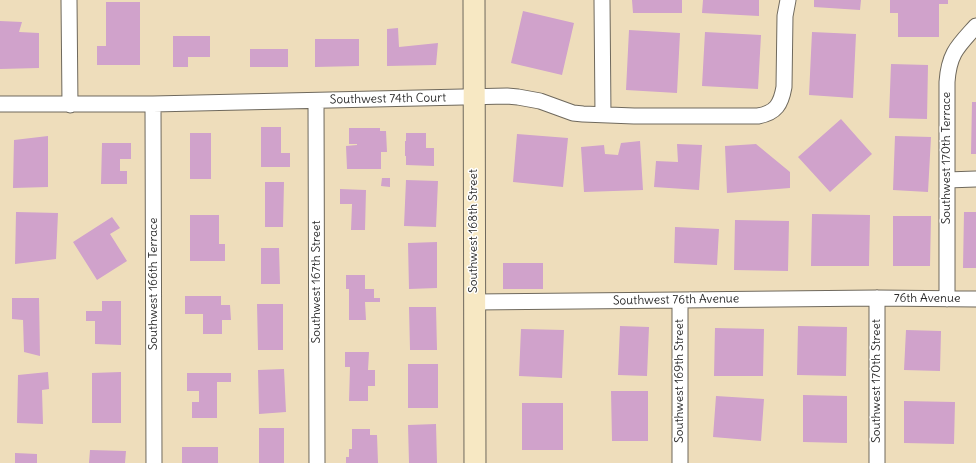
<!DOCTYPE html>
<html>
<head>
<meta charset="utf-8">
<style>
  body { margin:0 }
  canvas { display:block; background:#edb }
</style>
</head>
<body>
<canvas width="976" height="463"></canvas>
<script>
const ctx = document.querySelector('canvas').getContext('2d');
ctx.lineJoin = 'round';
function fill(path, color) { ctx.fillStyle = color; ctx.fill(path, 'evenodd'); }
function strokePath(path, color, width, dash) { ctx.strokeStyle = color; ctx.lineWidth = width; ctx.lineCap = dash ? 'butt' : 'round'; ctx.setLineDash(dash || []); ctx.stroke(path); }
function label(font, color, halo, rows, align = 'center') {
  ctx.font = font + ' Delius,sans-serif'; ctx.lineWidth = 3; ctx.setLineDash([]); ctx.textBaseline = 'middle'; ctx.strokeStyle = halo; ctx.fillStyle = color; for (const [text, x, y, turn = 0] of rows) {
    ctx.save(); ctx.translate(x, y); ctx.rotate((+turn || 0) * Math.PI / 180); ctx.textAlign = isNaN(turn) ? turn : align; if (halo) ctx.strokeText(text, 0, 0); ctx.fillText(text, 0, 0); ctx.restore();
  }
}
fill(new Path2D(`
  M632,0h50v13h-49z
  M703,0h56v16l-57,-3z
  M814,0h47l-1,10 -46,-3z
  M890,0h58v4h-9v33h-41v-24h-8z
  M106,2h34v63h-43v-19h9z
  M523,11l51,12 -12,52 -51,-12z
  M0,21l22,1 -3,10 20,1v35l-39,1z
  M398,28l1,19 39,-4 -2,22 -49,1v-37z
  M629,30l51,3 -3,60 -51,-3z
  M705,32l56,3 -3,54 -56,-3z
  M812,32l44,2 -3,64 -44,-3z
  M173,36h37v21h-22v10h-15z
  M315,39h44v27l-44,1z
  M250,49h38v18h-38z
  M891,64l37,1 -1,54 -38,-1z
  M972,102h4v52h-5z
  M841,119l31,35 -42,38 -32,-35z
  M261,127h20v26h9v14h-29z
  M349,128h31v3h6l1,21h-6v17h-34l-1,-23 11,-1v-1h-8z
  M190,133h21v46h-21z
  M406,133h20v15h8v18l-28,-1v-9h-1v-15h1z
  M517,134l51,4 -5,49 -50,-5z
  M48,136v51l-35,1 1,-48z
  M895,136l36,1 -3,55 -35,-2z
  M640,141l3,49 -59,2 -3,-45 23,-2 1,9 13,1 3,-12z
  M102,143h29v16h-11v12h7v13h-26z
  M677,144l25,1 -3,45 -45,-3 2,-26 22,1z
  M756,144l34,28v16l-63,5 -2,-47z
  M382,178h8v9l-9,-1z
  M406,180l32,1 -2,46 -32,-1z
  M265,182h19l-1,45h-18z
  M340,189l26,1 -1,40h-14l1,-26h-12z
  M16,212l42,1 -2,46 -41,5z
  M964,212h12v56h-13z
  M812,214l58,1 -1,51h-58z
  M190,215h29v29h6v17h-35z
  M893,216h38l-1,50h-37z
  M112,217l8,11 -10,6 17,27 -30,19 -24,-38z
  M735,220l54,1 -1,50 -54,-1z
  M675,227l44,2 -2,36 -43,-2z
  M437,242v46l-28,1 -1,-46z
  M261,248h18l1,36h-19z
  M503,263h40v26h-40z
  M346,275h19v14h9v9h6v4h-15l1,18h-17v-31h-3z
  M185,296h36v9h9l1,15h-9v14h-19v-20h-18z
  M12,298h27l1,58 -16,-4 -1,-32 -11,-1z
  M102,301h19v44l-26,-1v-23h-9v-10h16z
  M257,304h26v46h-25z
  M409,307h27l1,43h-27z
  M620,326l29,1 -2,49 -29,-1z
  M798,326l49,1 -1,49 -49,-1z
  M715,328l49,1 -1,47h-49z
  M521,329l43,1 -2,48 -43,-2z
  M906,330l35,1 -1,40 -36,-1z
  M345,352h24l-1,18h7v16h-7v15h-19l1,-34h-5z
  M408,364h30v44h-30z
  M284,369l2,43 -27,2 -1,-44z
  M48,372l1,17 -7,1 1,34 -26,-1 1,-48z
  M121,372v51h-29v-50z
  M187,373h44v9h-14v36h-25v-16h7v-11h-12z
  M611,391h37v50h-36z
  M803,395l44,1v47l-44,-1z
  M716,396l48,3 -3,42 -48,-4z
  M904,401l51,1 -1,42 -50,-1z
  M522,403h41v47h-41z
  M436,424l1,39h-28l-1,-38z
  M259,428h25v35h-25z
  M352,429h18v6h7l1,28h-32v-6h3v-8h3z
  M182,447h36v16h-36z
  M90,450l36,1 -1,12h-36z
  M15,453l22,1v9h-22z`), '#d0a2cb');
const street = new Path2D(`
  M69,0l1,105
  M602,0l1,115
  M316,101l1,362
  M0,104h153l354,-8 11,1 22,4 33,12 10,1 51,2h124c18,-3 23,-12 26,-29l1,-71 3,-16
  M153,104l1,359
  M947,180l29,-1
  M947,299v-217c2,-29 11,-36 29,-56
  M680,300v163
  M475,302l205,-2 197,-2 99,1
  M877,463v-165`);
const secondary = new Path2D(`
  M474,0l1,463`);
strokePath(street, '#6f695d', 17);
strokePath(secondary, '#6f695d', 23);
strokePath(street, '#fff', 15);
strokePath(secondary, '#f7e8c3', 21);
label('12px', '#2b2b2b', '#fff', [
  ["Southwest 74th Court",388,99,-1],
  ["Southwest 170th Terrace",947,158,-90],
  ["Southwest 168th Street",474,231,-90],
  ["Southwest 167th Street",317,282,-90],
  ["Southwest 166th Terrace",154,284,-90],
  ["76th Avenue",927,299],
  ["Southwest 76th Avenue",676,300,-1],
  ["Southwest 169th Street",680,381,-90],
  ["Southwest 170th Street",877,381,-90]
]);
</script>
</body>
</html>
